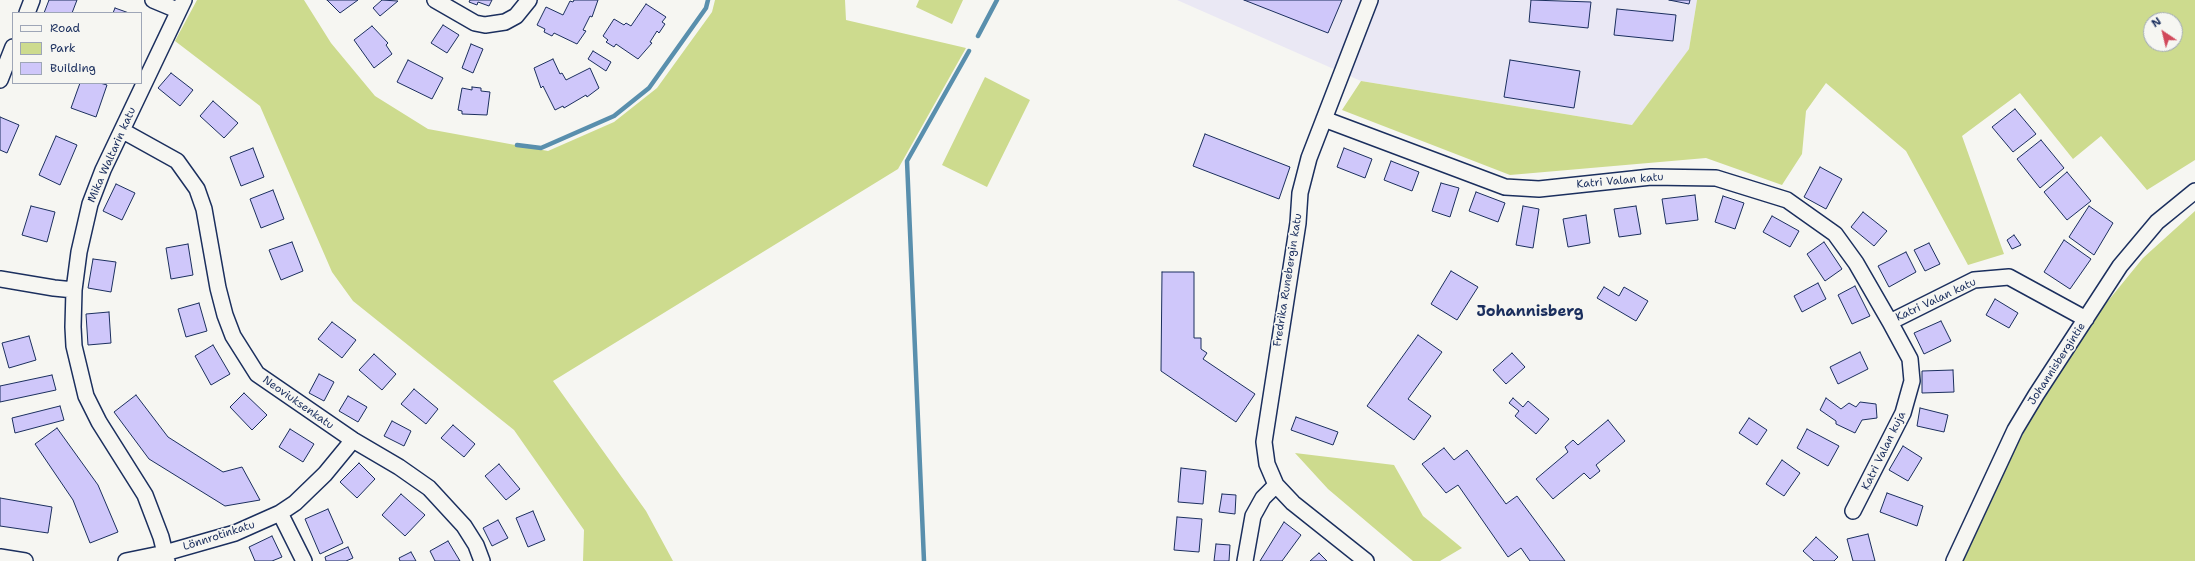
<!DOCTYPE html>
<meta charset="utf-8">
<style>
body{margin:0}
#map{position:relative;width:2195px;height:561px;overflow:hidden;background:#f6f6f2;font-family:"Shantell Sans",sans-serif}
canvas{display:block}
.legend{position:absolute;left:12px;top:12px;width:130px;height:72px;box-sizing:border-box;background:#f6f6f2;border:1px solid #9ea6b7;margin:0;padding:5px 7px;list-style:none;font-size:12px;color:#1b2f5e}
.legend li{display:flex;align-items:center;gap:8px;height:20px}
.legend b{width:20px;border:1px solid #9ea6b7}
.north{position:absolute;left:2143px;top:12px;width:40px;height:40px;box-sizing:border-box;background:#f6f6f2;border:1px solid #9ea6b7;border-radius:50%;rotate:325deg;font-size:11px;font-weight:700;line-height:16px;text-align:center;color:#1b2f5e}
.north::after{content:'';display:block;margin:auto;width:14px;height:18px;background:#d1495b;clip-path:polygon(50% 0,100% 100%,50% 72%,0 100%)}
</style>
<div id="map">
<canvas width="2195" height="561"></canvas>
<ul class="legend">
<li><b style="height:5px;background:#f6f6f2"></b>Road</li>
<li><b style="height:11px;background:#cddb8e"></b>Park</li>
<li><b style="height:11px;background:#cfc7fa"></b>Building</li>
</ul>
<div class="north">N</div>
</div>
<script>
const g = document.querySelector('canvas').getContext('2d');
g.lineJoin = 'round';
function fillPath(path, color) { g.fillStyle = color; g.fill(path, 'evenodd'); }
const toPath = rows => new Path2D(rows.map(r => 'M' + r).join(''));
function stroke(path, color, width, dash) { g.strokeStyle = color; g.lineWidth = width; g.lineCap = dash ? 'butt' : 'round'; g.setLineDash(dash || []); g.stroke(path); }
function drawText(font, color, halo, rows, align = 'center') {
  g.font = font + ' "Shantell Sans",sans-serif'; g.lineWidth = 3.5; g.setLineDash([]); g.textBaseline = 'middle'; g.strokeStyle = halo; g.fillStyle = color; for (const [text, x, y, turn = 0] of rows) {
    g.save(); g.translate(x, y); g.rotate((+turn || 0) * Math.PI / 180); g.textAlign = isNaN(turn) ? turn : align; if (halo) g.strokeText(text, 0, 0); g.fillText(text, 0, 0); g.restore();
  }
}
const built = toPath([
 [1177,0,1697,0,1689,49,1632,125,1361,81]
]);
const green = toPath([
 [197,0,304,0,331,43,375,96,428,129,548,151,614,122,657,88,712,12,715,0,845,0,846,20,966,48,898,169,553,381,646,511,673,561,583,561,584,530,514,430,353,301,332,272,260,106,175,41],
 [919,0,963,0,952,24,916,7],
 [1697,0,2195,0,2195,160,2147,190,2101,136,2073,159,2020,93,1962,136,2004,254,1968,265,1906,151,1826,83,1806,111,1802,154,1782,185,1706,158,1510,175,1342,110,1361,81,1632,125,1689,49],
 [2151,20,2175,20,2175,44,2151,44],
 [985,77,1030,100,987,187,942,165],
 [2195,211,2195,561,1961,561,2005,467,2043,397,2099,312,2143,258],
 [1295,453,1394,465,1423,516,1462,548,1440,561,1413,561,1328,489]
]);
const stream = toPath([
 [978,36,997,0],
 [517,145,541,148,614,116,649,88,706,8,708,0],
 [924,561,907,161,969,51]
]);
const building = toPath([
 [49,0,77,0,72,13,44,13,49,0],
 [327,0,358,0,340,13,327,0],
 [382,0,398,1,380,16,373,8,382,0],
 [470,0,492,0,489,6,478,2,477,5,469,2,470,0],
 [574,0,598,0,592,17,590,16,583,30,586,31,577,44,554,33,552,36,544,32,545,29,537,25,546,7,563,15,570,1,573,2,574,0],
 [1244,0,1342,0,1328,33,1244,0],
 [1531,0,1591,2,1588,28,1529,22,1531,0],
 [1669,0,1690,0,1689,4,1669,0],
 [646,4,666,17,662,22,665,24,659,33,657,31,650,42,652,43,638,59,616,44,614,47,606,42,608,40,603,36,614,19,624,25,626,23,631,26,646,4],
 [115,8,129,13,113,13,115,8],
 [1617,9,1676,15,1673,41,1614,35,1617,9],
 [443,25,459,35,447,53,431,43,443,25],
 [372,26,388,43,386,45,392,54,374,68,354,40,372,26],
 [471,44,483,49,473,73,462,68,471,44],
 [593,51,611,62,606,71,588,59,593,51],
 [553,59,560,74,562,73,566,80,590,68,599,88,587,97,586,95,564,108,563,106,555,110,543,86,541,88,534,68,553,59],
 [408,60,443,78,432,99,397,82,408,60],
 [1510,60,1580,71,1574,108,1504,97,1510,60],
 [171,73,193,90,180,106,158,88,171,73],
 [80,83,100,83,107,85,96,117,71,108,80,83],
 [472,87,481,88,481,91,490,92,487,115,462,114,462,111,458,110,462,88,472,90,472,87],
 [213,101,238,123,224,138,200,116,213,101],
 [2015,109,2036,134,2013,152,1992,127,2015,109],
 [0,117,19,125,7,153,0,150,0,117],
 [1205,134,1290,167,1279,199,1193,166,1205,134],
 [56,136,77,145,60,185,39,175,56,136],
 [2041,140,2064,168,2040,188,2017,159,2041,140],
 [253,148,264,177,241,186,230,157,253,148],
 [1344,148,1372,159,1365,178,1337,167,1344,148],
 [1391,161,1419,172,1412,191,1384,180,1391,161],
 [1820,167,1842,179,1826,209,1804,197,1820,167],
 [2067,172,2091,201,2067,220,2044,192,2067,172],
 [1441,183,1459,188,1450,217,1432,211,1441,183],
 [116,184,135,193,122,220,103,211,116,184],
 [273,190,284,219,261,228,250,199,273,190],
 [1476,192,1505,203,1498,222,1469,211,1476,192],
 [1695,195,1698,220,1666,224,1662,199,1695,195],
 [1723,196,1744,203,1735,229,1715,222,1723,196],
 [31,206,55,212,47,242,22,235,31,206],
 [1523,206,1539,209,1533,248,1516,245,1523,206],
 [1636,206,1641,234,1619,237,1614,209,1636,206],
 [2089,206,2113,223,2094,255,2069,237,2089,206],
 [1863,212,1887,231,1874,246,1851,227,1863,212],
 [1586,215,1590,243,1568,247,1563,219,1586,215],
 [1772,216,1799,231,1790,247,1763,232,1772,216],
 [2014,235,2021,245,2012,249,2007,240,2014,235],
 [2064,240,2091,259,2070,289,2044,272,2064,240],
 [292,242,303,271,281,280,269,250,292,242],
 [1824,242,1842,269,1825,281,1807,254,1824,242],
 [1929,243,1940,264,1925,271,1914,250,1929,243],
 [188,244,193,275,171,279,166,248,188,244],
 [1906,252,1916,272,1889,287,1878,266,1906,252],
 [93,259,116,262,111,292,88,288,93,259],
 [1451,271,1478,287,1457,320,1431,304,1451,271],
 [1162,272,1194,272,1194,338,1201,338,1201,349,1207,353,1203,359,1255,394,1236,422,1161,371,1162,272],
 [1818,283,1826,299,1802,312,1794,296,1818,283],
 [1855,286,1870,316,1852,324,1838,295,1855,286],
 [1604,287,1619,296,1624,287,1648,301,1636,321,1597,298,1604,287],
 [1995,299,2018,313,2009,328,1986,315,1995,299],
 [199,303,207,331,186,337,178,309,199,303],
 [109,312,111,343,88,345,86,314,109,312],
 [1941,321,1951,341,1924,354,1914,333,1941,321],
 [332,322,356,340,342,358,318,339,332,322],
 [1418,335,1442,352,1408,399,1431,416,1414,440,1367,406,1418,335],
 [29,336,36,360,9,368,2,343,29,336],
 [213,345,230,374,211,385,195,356,213,345],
 [1860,352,1868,369,1838,384,1830,367,1860,352],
 [1512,353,1525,367,1506,384,1493,370,1512,353],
 [374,354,396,374,382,390,359,370,374,354],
 [1953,370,1954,392,1922,393,1922,371,1953,370],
 [319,374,334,382,324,401,309,393,319,374],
 [52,375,56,390,0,402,0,386,52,375],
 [414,389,438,409,426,424,401,404,414,389],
 [244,393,267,415,252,430,230,407,244,393],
 [136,395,168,437,223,472,242,467,260,500,225,506,149,459,114,412,136,395],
 [348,396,367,407,358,422,339,411,348,396],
 [1513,398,1523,407,1528,401,1549,419,1536,434,1515,416,1519,411,1509,403,1513,398],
 [1826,398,1841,409,1849,403,1856,407,1860,402,1876,404,1877,418,1862,420,1855,433,1836,424,1836,421,1820,410,1826,398],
 [60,406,64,420,15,433,12,418,60,406],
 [1920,408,1948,415,1944,432,1917,426,1920,408],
 [1296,417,1338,432,1333,445,1291,430,1296,417],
 [1749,418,1767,430,1757,445,1739,433,1749,418],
 [1608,420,1625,441,1596,465,1600,471,1590,479,1584,473,1553,499,1536,479,1568,452,1565,447,1573,440,1578,445,1608,420],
 [392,421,411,431,404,446,384,436,392,421],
 [453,425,475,444,464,457,441,438,453,425],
 [57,428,98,485,118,532,90,543,73,500,35,444,57,428],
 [290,429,314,444,303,462,279,447,290,429],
 [1807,429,1839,446,1828,466,1797,448,1807,429],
 [1903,446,1922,458,1908,481,1889,470,1903,446],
 [1444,448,1454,460,1467,450,1506,504,1517,496,1565,561,1530,561,1521,548,1508,557,1458,485,1446,493,1422,464,1444,448],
 [1782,460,1800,473,1784,496,1766,484,1782,460],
 [359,463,375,479,357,498,340,482,359,463],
 [499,464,520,489,506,500,485,476,499,464],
 [1181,468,1206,471,1203,504,1178,502,1181,468],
 [1887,493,1923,506,1917,526,1880,512,1887,493],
 [401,494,425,515,405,536,382,515,401,494],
 [1222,494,1236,495,1235,514,1219,512,1222,494],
 [0,498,52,507,48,533,0,526,0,498],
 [328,509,343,543,320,554,305,519,328,509],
 [533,511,545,540,528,547,516,518,533,511],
 [1177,517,1202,519,1199,552,1174,550,1177,517],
 [498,520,508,538,492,546,483,528,498,520],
 [1284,522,1301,535,1282,561,1260,561,1284,522],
 [1868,534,1875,561,1853,561,1847,539,1868,534],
 [272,536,282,557,272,561,255,561,249,547,272,536],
 [1816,537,1838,557,1834,561,1814,561,1803,551,1816,537],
 [448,541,460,561,435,561,430,551,448,541],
 [1216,544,1230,545,1229,561,1214,561,1216,544],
 [348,547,353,558,346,561,326,561,325,557,348,547],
 [411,552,416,561,400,561,399,558,411,552],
 [1319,553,1327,561,1310,561,1319,553]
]);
const street = toPath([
 [153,0,177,10],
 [435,0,475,23,485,25,505,22,516,16,529,0],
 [27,13,32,0],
 [0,80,13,47],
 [1324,119,1505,187,1539,189,1651,177,1716,178,1787,200,1835,234,1856,263,1890,322,1974,280,2009,277,2086,319],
 [123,131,177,161,197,189,204,209,218,288,225,315,233,336,257,374,353,440,399,467,429,488,464,526,476,545,482,561],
 [0,279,54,288,74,290],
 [1853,511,1903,413,1912,381,1910,359,1890,322],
 [280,513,304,561],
 [0,557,25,561],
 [126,561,165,553,235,533,280,513,295,503,325,474,353,440],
 [167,561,161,537,145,495,99,422,86,396,74,346,73,327,74,290,79,252,90,204,103,170,184,0],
 [1245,561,1253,516,1263,498,1276,485],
 [1366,561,1293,503,1276,485,1267,464,1264,442,1298,223,1300,193,1309,158,1370,0],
 [1954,561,2015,430,2036,395,2120,266,2157,222,2195,191]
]);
const streetNames = [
 ["Mika Waltarin katu",112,155,-66],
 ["Katri Valan katu",1620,181,-5],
 ["Fredrika Runebergin katu",1288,280,-81],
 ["Katri Valan katu",1936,300,-25],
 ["Johannisbergintie",2057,364,-57],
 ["Neoviuksenkatu",298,403,35],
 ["Katri Valan kuja",1884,451,-64],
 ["Lönnrotinkatu",219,536,-18]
];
const districtNames = [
 ["Johannisberg",1530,312]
];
fillPath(built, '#eae8f4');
fillPath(green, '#cddb8e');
stroke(stream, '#598fad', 4.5);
fillPath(building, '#cfc7fa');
stroke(building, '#1b2f5e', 1);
stroke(street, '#1b2f5e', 18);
stroke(street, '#f6f6f2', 15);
drawText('11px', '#1b2f5e', '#f6f6f2', streetNames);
drawText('bold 15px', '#1b2f5e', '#f6f6f2', districtNames);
</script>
